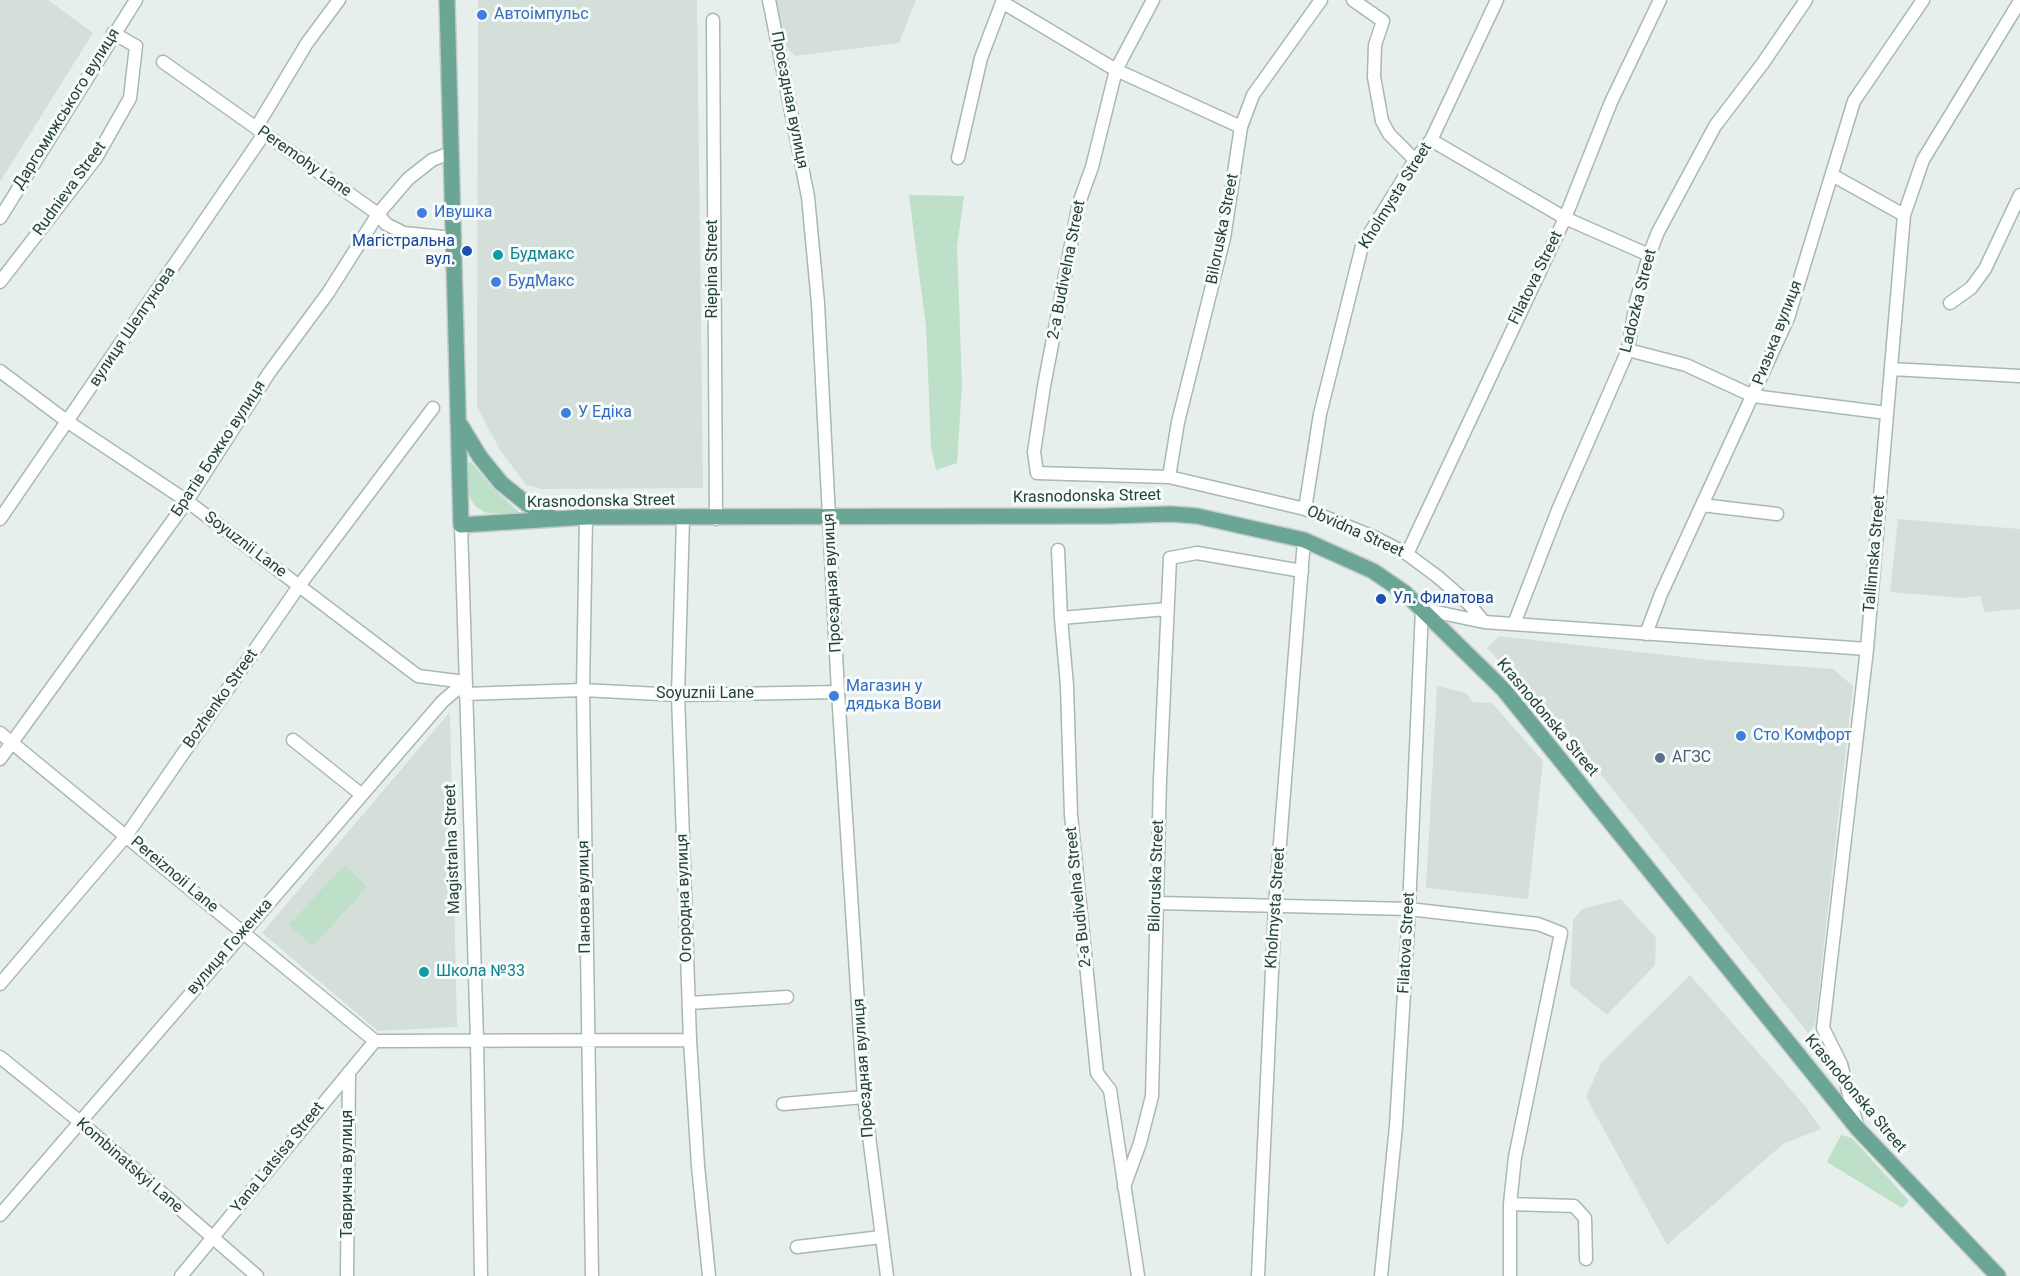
<!DOCTYPE html>
<meta charset="utf-8">
<style>
body{margin:0}
canvas{display:block;background:#e6efeb}
</style>
<canvas width="2020" height="1276"></canvas>
<script>
const g = document.querySelector('canvas').getContext('2d');
g.lineJoin = 'round';
function fillPath(path, color) { g.fillStyle = color; g.fill(path, 'evenodd'); }
const toPath = rows => new Path2D(rows.map(r => 'M' + r).join(''));
function stroke(path, color, width, dash) { g.strokeStyle = color; g.lineWidth = width; g.lineCap = dash ? 'butt' : 'round'; g.setLineDash(dash || []); g.stroke(path); }
function drawText(font, color, halo, rows, align = 'center') {
  g.font = font + ' Roboto,sans-serif'; g.lineWidth = 6; g.setLineDash([]); g.textBaseline = 'middle'; g.strokeStyle = halo; g.fillStyle = color; for (const [text, x, y, turn = 0] of rows) {
    g.save(); g.translate(x, y); g.rotate((+turn || 0) * Math.PI / 180); g.textAlign = isNaN(turn) ? turn : align; if (halo) g.strokeText(text, 0, 0); g.fillText(text, 0, 0); g.restore();
  }
}
const built = toPath([
 [0,0,48,0,93,33,0,182],
 [478,0,697,0,703,488,542,489,526,485,500,450,477,407],
 [776,0,916,0,899,43,795,56,787,48],
 [1898,519,2020,529,2020,609,1984,612,1981,596,1962,598,1890,592],
 [1499,636,1709,660,1833,669,1853,686,1815,1025,1808,1033,1574,741,1487,648],
 [1437,686,1466,693,1473,702,1492,703,1543,761,1528,899,1426,888],
 [450,712,457,1027,378,1031,262,933],
 [1621,899,1656,938,1655,965,1607,1015,1570,985,1573,920,1582,909],
 [1690,975,1806,1107,1821,1129,1783,1144,1667,1245,1586,1097,1601,1063]
]);
const green = toPath([
 [909,195,964,196,957,246,962,385,957,463,936,470,931,447,926,327],
 [471,462,493,488,521,514,486,513,475,506,468,494,467,468,468,463],
 [344,865,367,887,313,946,289,925],
 [1841,1135,1852,1138,1909,1201,1902,1208,1827,1162]
]);
const minor = toPath([
 [769,0,808,197,818,303,838,692,864,1097,887,1276],
 [1153,0,1116,70,1092,167,1079,203,1044,386,1034,452,1037,473,1169,477,1305,509,1374,537,1407,554,1438,577,1470,605,1484,622,1867,649],
 [1353,0,1383,21,1375,45,1374,77,1382,121,1389,134,1415,160],
 [1002,2,1116,70,1241,127],
 [713,20,716,519],
 [163,62,378,214,386,224,404,233,452,238],
 [256,128,307,43,339,0],
 [1431,140,1565,218,1649,255],
 [958,158,981,58,1003,0],
 [1832,175,1904,215],
 [0,218,136,0],
 [0,282,96,158,130,98,136,46,113,33],
 [1950,303,1971,288,1985,269,2020,195],
 [1628,350,1686,365,1753,396,1887,413],
 [1891,369,2020,376],
 [0,371,68,422,187,501,418,676,465,682],
 [1169,477,1178,422,1224,238,1241,127,1253,95,1321,0],
 [1702,505,1777,514],
 [1305,509,1320,414,1362,246,1415,160,1431,140,1497,0],
 [586,517,583,690,592,1276],
 [683,518,678,695,690,1040,698,1166,709,1276],
 [0,519,264,134],
 [461,525,477,1040,481,1276],
 [1058,550,1061,618],
 [1407,554,1565,218,1611,102,1660,0],
 [1514,624,1558,510,1628,350,1636,302,1649,255,1658,232,1715,126,1763,63,1806,0],
 [1646,634,1661,594,1788,318,1854,101,1923,0],
 [465,694,583,690,678,695,838,692],
 [0,733,375,1041],
 [293,740,362,795],
 [0,759,187,501,269,373,328,293,378,214,408,179,432,160,450,153],
 [1158,903,1409,909,1538,924,1561,933,1515,1157,1510,1204,1510,1276],
 [0,984,126,836,299,586,433,408],
 [689,1003,787,997],
 [375,1041,690,1040],
 [0,1057,79,1121,257,1276],
 [783,1104,864,1097],
 [1857,1125,1841,1064,1823,1028,1867,649,1904,215,1923,160,2020,1],
 [1124,1187,1140,1143,1152,1096,1160,779,1170,558,1197,553,1302,571],
 [1510,1204,1574,1206,1585,1218,1586,1259],
 [0,1215,442,702,465,682],
 [797,1247,881,1237],
 [181,1276,375,1041],
 [347,1276,349,1072],
 [1138,1276,1110,1090,1097,1073,1071,815,1067,686,1061,618,1167,609],
 [1258,1276,1275,906,1304,540],
 [1381,1276,1396,1126,1409,909,1422,609,1484,622]
]);
const major = toPath([
 [447,0,461,525,586,517,1107,516,1171,514,1197,516,1304,540,1373,571,1405,593,1504,690,1858,1129,1998,1276],
 [458,421,480,457,501,483,527,504,555,519]
]);
const markers = [
 [482,15,6,"#3f7fe0"],
 [422,213,6,"#3f7fe0"],
 [467,251,6,"#1a4fb4"],
 [498,255,6,"#0f9aa8"],
 [496,282,6,"#3f7fe0"],
 [566,413,6,"#3f7fe0"],
 [1381,599,6,"#1a4fb4"],
 [834,696,6,"#3f7fe0"],
 [1741,736,6,"#3f7fe0"],
 [1660,758,6,"#5c6f8a"],
 [424,972,6,"#0f9aa8"]
];
const shopNames = [
 ["Автоімпульс",494,15],
 ["Ивушка",434,213],
 ["БудМакс",508,282],
 ["У Едіка",578,413],
 ["Магазин у",846,687],
 ["дядька Вови",846,705],
 ["Сто Комфорт",1753,736]
];
const streetNames = [
 ["Проєздная вулиця",789,100,79],
 ["Даргомижського вулиця",67,109,-58],
 ["Peremohy Lane",304,162,35],
 ["Rudnieva Street",70,189,-54],
 ["Kholmysta Street",1396,196,-58],
 ["Biloruska Street",1223,229,-79],
 ["Riepina Street",713,269,-90],
 ["2-a Budivelna Street",1067,270,-79],
 ["Filatova Street",1536,278,-64],
 ["Ladozka Street",1639,301,-76],
 ["вулиця Шелгунова",133,327,-56],
 ["Ризька вулиця",1778,333,-69],
 ["Братів Божко вулиця",219,449,-57],
 ["Krasnodonska Street",1087,497,-1],
 ["Krasnodonska Street",601,502,-1],
 ["Obvidna Street",1355,532,24],
 ["Soyuznii Lane",245,545,37],
 ["Tallinnska Street",1875,554,-85],
 ["Проєздная вулиця",833,583,-93],
 ["Soyuznii Lane",705,694],
 ["Bozhenko Street",221,699,-55],
 ["Krasnodonska Street",1547,718,50],
 ["Magistralna Street",453,849,-92],
 ["Pereiznoii Lane",174,875,40],
 ["Biloruska Street",1157,876,-88],
 ["Панова вулиця",585,897,-91],
 ["2-a Budivelna Street",1079,897,-96],
 ["Огородна вулиця",685,898,-92],
 ["Kholmysta Street",1276,908,-86],
 ["Filatova Street",1407,943,-87],
 ["вулиця Гоженка",230,947,-49],
 ["Проєздная вулиця",864,1068,-94],
 ["Krasnodonska Street",1855,1094,50],
 ["Yana Latsisa Street",278,1158,-51],
 ["Kombinatskyi Lane",129,1166,41],
 ["Таврична вулиця",348,1174,-90]
];
const transitNames = [
 ["Магістральна",455,242],
 ["вул.",455,260],
 ["Ул. Филатова",1393,599,"left"]
];
const cultureNames = [
 ["Будмакс",510,255],
 ["Школа №33",436,972]
];
const serviceNames = [
 ["АГЗС",1672,758]
];
fillPath(built, '#d4dfda');
fillPath(green, '#bfe0c8');
stroke(minor, '#a8b8b2', 15);
stroke(major, '#c2cac8', 18);
stroke(minor, '#fff', 12);
stroke(major, '#6aa596', 15);
for (const [x, y, r, color] of markers) { const dot = new Path2D(); dot.arc(x, y, r, 0, 2 * Math.PI); g.fillStyle = color; g.fill(dot); stroke(dot, '#f7fbf9', 2); }
drawText('16px', '#366cbe', '#f7fbf9', shopNames, 'left');
drawText('16px', '#24423a', '#f7fbf9', streetNames);
drawText('16px', '#164399', '#f7fbf9', transitNames, 'right');
drawText('16px', '#0d838f', '#f7fbf9', cultureNames, 'left');
drawText('16px', '#4e5e75', '#f7fbf9', serviceNames, 'left');
</script>
